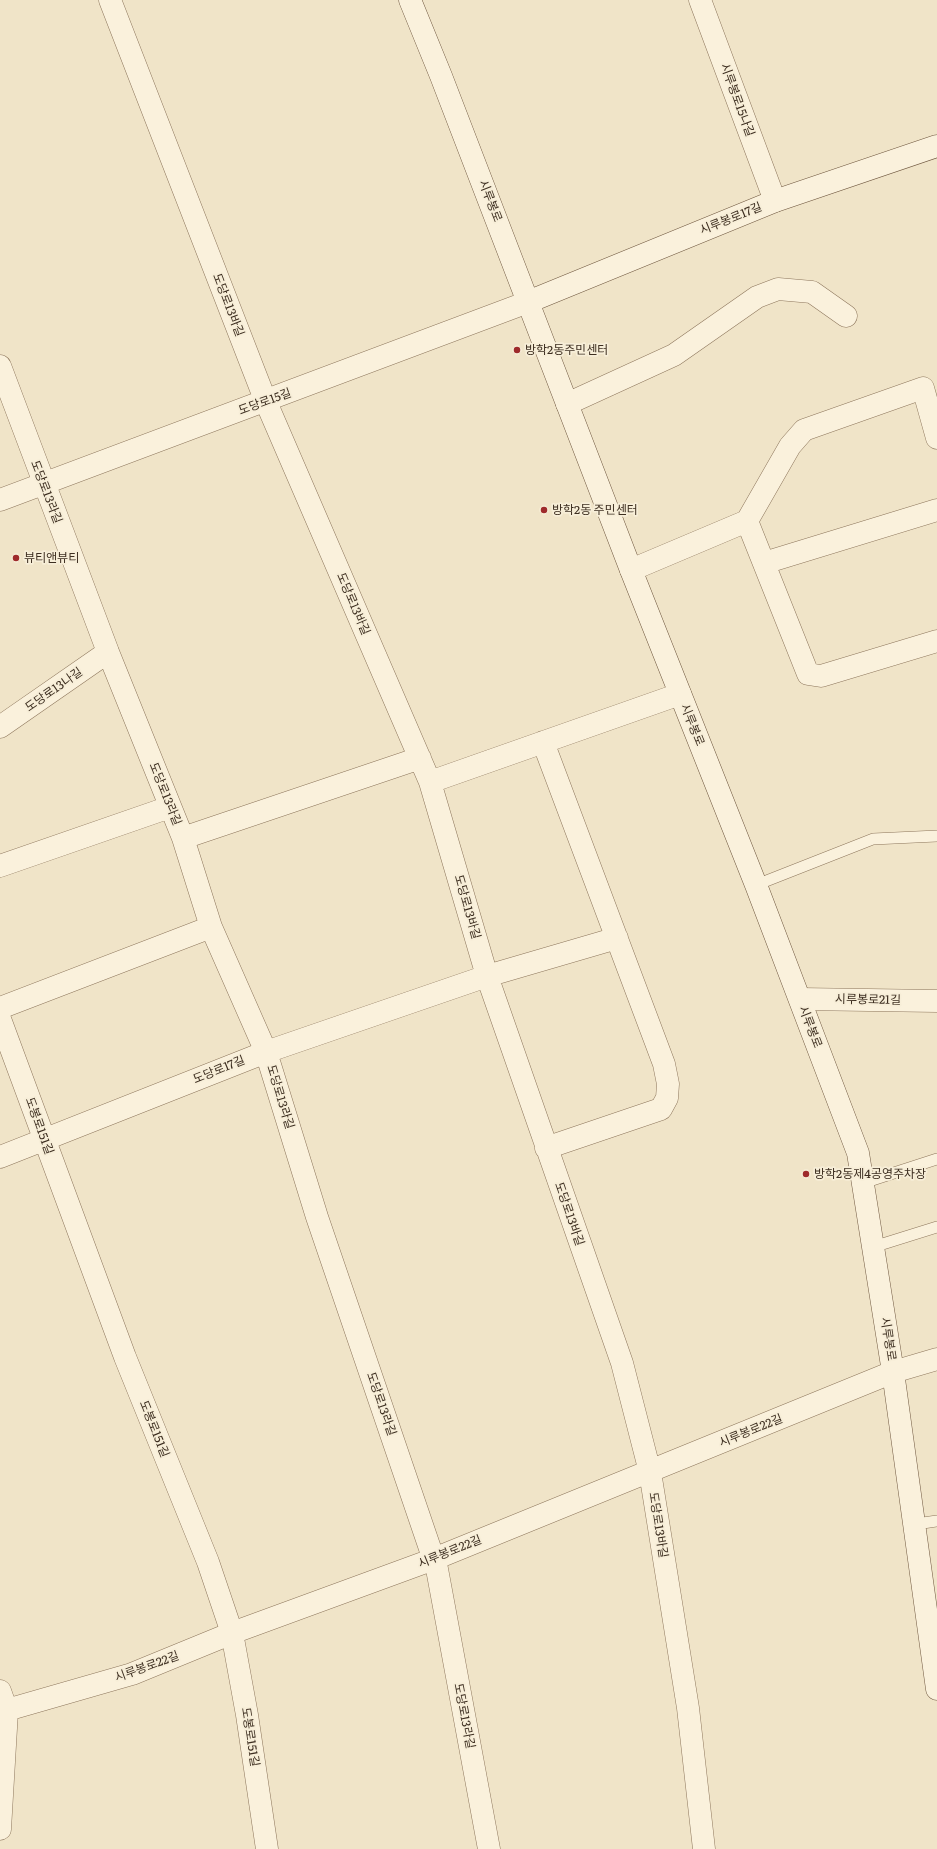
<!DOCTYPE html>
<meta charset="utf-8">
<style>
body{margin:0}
canvas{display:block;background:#f0e4c8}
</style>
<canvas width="937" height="1849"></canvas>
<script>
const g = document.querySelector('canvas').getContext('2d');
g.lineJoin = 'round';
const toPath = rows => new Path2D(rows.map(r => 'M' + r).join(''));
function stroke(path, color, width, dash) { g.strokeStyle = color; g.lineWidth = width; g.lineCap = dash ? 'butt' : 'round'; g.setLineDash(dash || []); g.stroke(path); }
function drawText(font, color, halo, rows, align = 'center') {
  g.font = font + ' Literata,"Noto Sans KR",serif'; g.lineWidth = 3.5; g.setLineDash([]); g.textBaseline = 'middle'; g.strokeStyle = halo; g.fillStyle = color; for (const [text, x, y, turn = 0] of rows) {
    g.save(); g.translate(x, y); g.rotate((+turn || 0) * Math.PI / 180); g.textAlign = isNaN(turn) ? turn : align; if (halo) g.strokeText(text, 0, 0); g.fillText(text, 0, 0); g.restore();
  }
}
const lane = toPath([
 [756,885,873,839,937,836],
 [863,1183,937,1159],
 [873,1247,937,1227],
 [916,1524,937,1521]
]);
const street = toPath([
 [110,0,266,402,430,782,487,976,622,1363,650,1472,688,1708,704,1849],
 [700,0,775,201],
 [0,366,108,652,183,838,211,927,266,1052,317,1217,437,1569,489,1849],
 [567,404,674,355,757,297,778,289,812,292,846,316],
 [0,500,528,302],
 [747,521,808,674,821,676,937,641],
 [764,563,937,510],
 [631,570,747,521,790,446,804,430,923,388,937,438],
 [0,727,108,652],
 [543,742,664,1064,668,1084,667,1098,661,1109,546,1148],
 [430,782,680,694],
 [183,838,420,758],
 [0,866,170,807],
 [800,999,937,1001],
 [0,1008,211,927],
 [0,1019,125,1357,208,1562,232,1633,247,1715,267,1849],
 [0,1157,266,1052,487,976,617,938],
 [0,1691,7,1711,0,1829],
 [0,1712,132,1674,232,1633,434,1559,893,1372,937,1359]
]);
const secondary = toPath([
 [410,0,441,76,631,570,756,885,858,1153,893,1372,937,1689],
 [528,302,775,201,937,146]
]);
const markers = [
 [517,350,4,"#9e2a2b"],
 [544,510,4,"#9e2a2b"],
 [16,558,4,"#9e2a2b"],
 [806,1174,4,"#9e2a2b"]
];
const streetNames = [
 ["시루봉로15나길",737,100,70],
 ["시루봉로",490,201,69],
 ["시루봉로17길",731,219,-22],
 ["도당로13바길",228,305,69],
 ["도당로15길",265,402,-20],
 ["도당로13라길",46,492,69],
 ["도당로13바길",353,604,67],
 ["도당로13나길",54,690,-35],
 ["시루봉로",692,725,68],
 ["도당로13라길",165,794,68],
 ["도당로13바길",467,907,74],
 ["시루봉로21길",868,1000,1],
 ["시루봉로",810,1027,69],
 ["도당로17길",219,1070,-22],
 ["도당로13라길",280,1097,73],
 ["도봉로151길",39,1126,70],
 ["도당로13바길",569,1214,71],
 ["시루봉로",888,1339,81],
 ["도당로13라길",381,1404,71],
 ["도봉로151길",154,1429,68],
 ["시루봉로22길",751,1431,-22],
 ["도당로13바길",658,1525,81],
 ["시루봉로22길",450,1552,-22],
 ["시루봉로22길",147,1667,-20],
 ["도당로13라길",464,1716,79],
 ["도봉로151길",250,1737,81]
];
const poiNames = [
 ["방학2동주민센터",525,350],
 ["방학2동 주민센터",552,510],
 ["뷰티앤뷰티",24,558],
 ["방학2동제4공영주차장",814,1174]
];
stroke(lane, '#8d765c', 12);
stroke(street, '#8d765c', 23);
stroke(secondary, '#6f573f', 23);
stroke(lane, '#faf1dc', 11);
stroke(street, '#faf1dc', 22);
stroke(secondary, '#faf1dc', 22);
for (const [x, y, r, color] of markers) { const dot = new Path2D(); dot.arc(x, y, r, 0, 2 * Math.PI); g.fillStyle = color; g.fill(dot); stroke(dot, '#f7eed8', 1.5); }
drawText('12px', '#3d2e20', '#f7eed8', streetNames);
drawText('12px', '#3d2e20', '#f7eed8', poiNames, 'left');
</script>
